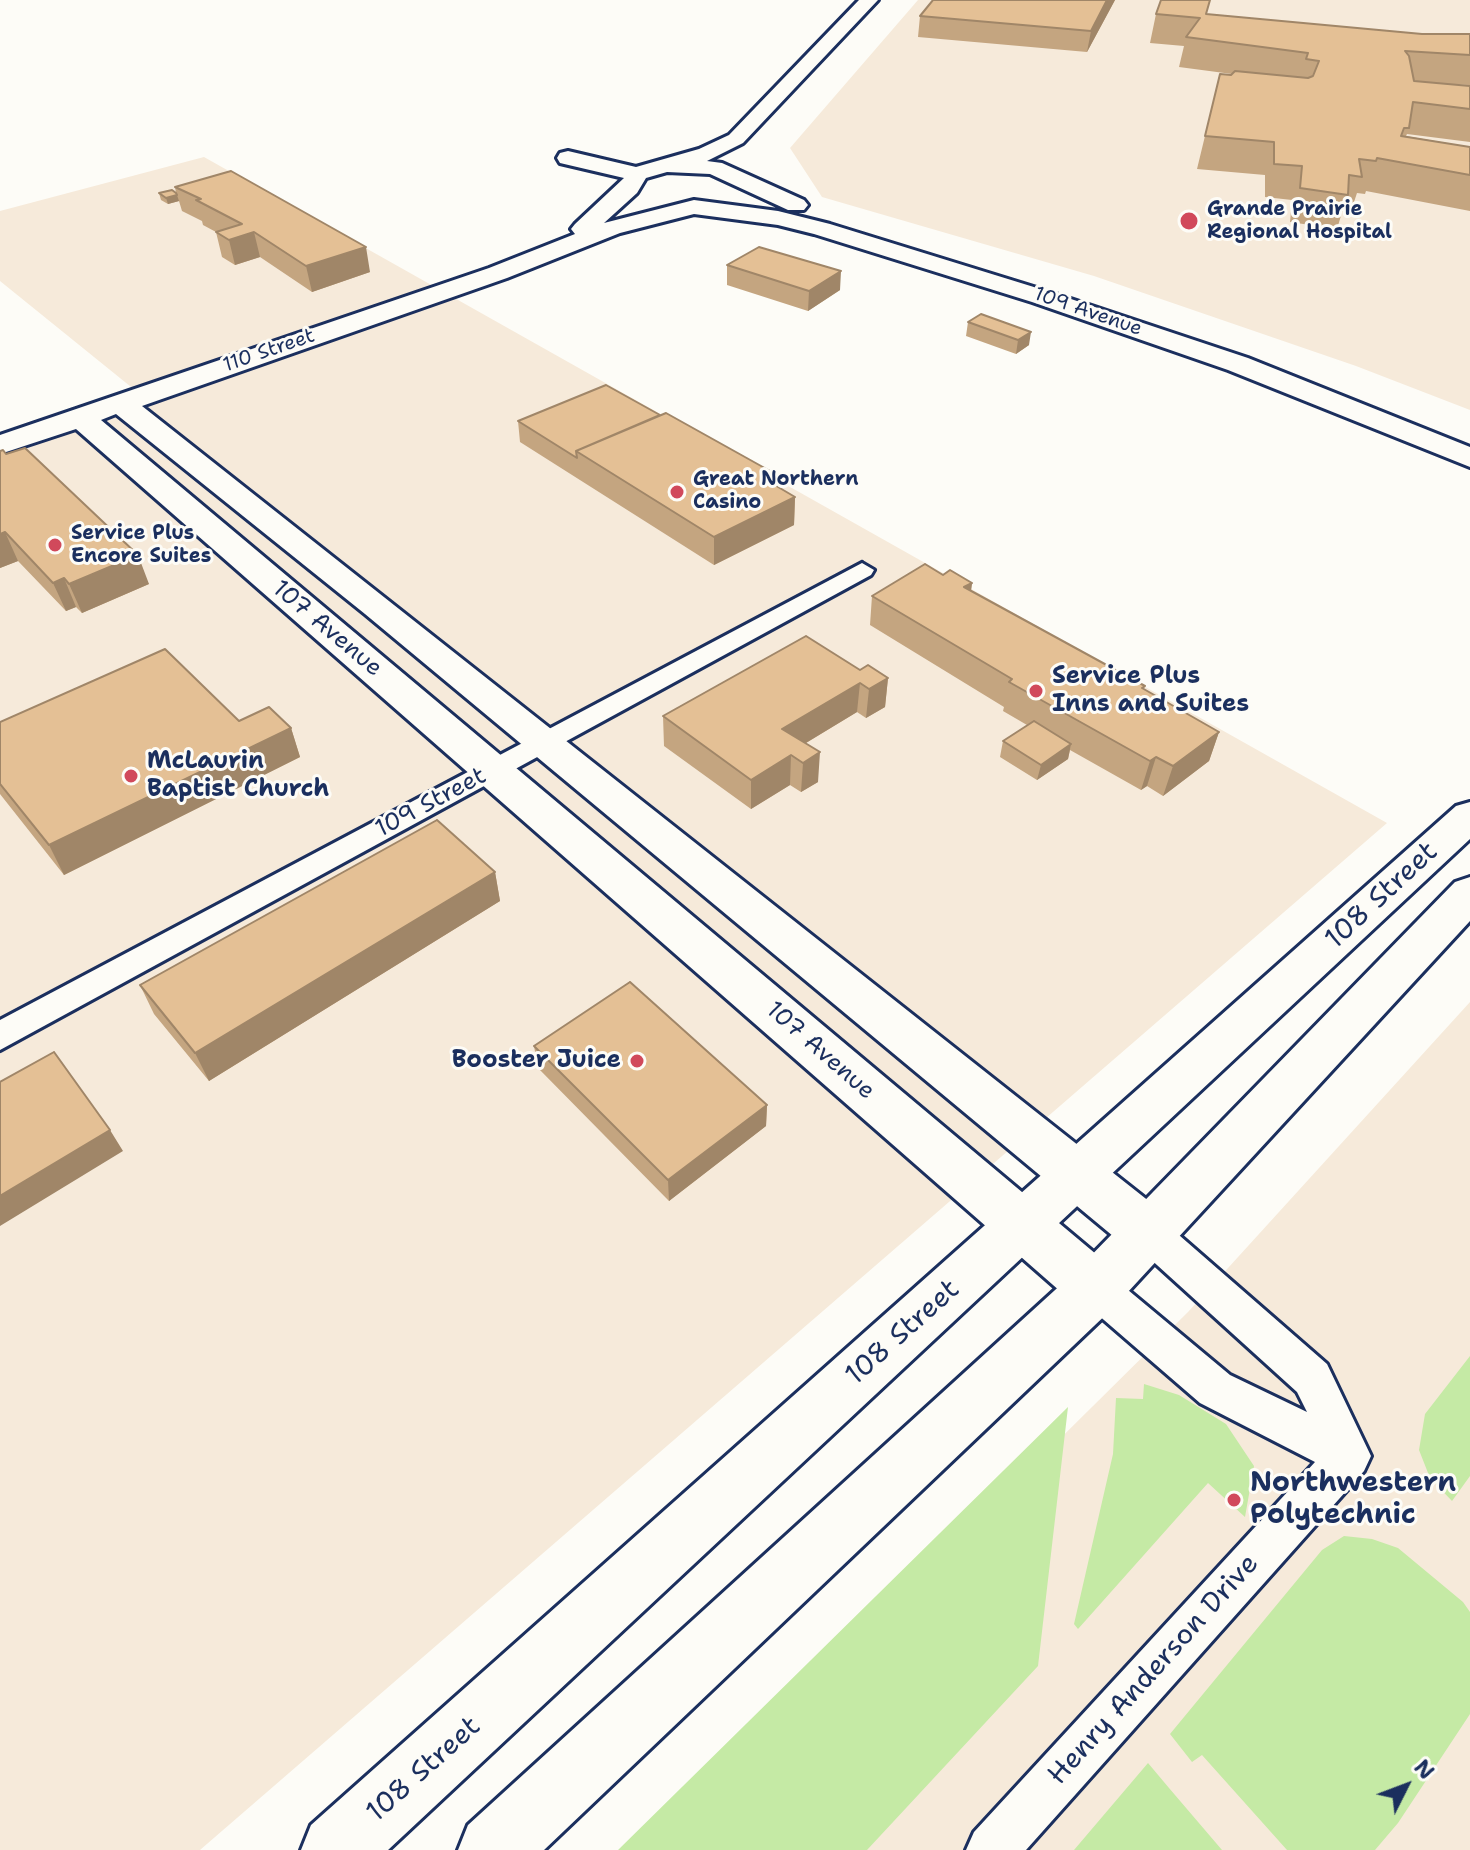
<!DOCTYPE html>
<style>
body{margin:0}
#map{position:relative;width:1470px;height:1850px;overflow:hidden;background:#fdfcf7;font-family:"Shantell Sans",sans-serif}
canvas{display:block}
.north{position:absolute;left:1366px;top:1746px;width:80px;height:80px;-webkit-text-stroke:6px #fdfcf7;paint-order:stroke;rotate:48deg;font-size:22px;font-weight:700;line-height:32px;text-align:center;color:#1b2f5e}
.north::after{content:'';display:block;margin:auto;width:28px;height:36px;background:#1b2f5e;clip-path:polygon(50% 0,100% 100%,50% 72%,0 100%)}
</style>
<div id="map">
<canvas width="1470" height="1850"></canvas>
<div class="north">N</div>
</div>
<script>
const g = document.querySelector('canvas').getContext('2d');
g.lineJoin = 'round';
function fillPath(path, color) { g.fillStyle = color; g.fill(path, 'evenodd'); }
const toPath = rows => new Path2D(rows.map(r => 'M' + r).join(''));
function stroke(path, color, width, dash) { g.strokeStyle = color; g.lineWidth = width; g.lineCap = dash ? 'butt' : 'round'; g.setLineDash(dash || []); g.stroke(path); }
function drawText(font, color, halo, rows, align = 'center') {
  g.font = font + ' "Shantell Sans",sans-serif'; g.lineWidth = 6; g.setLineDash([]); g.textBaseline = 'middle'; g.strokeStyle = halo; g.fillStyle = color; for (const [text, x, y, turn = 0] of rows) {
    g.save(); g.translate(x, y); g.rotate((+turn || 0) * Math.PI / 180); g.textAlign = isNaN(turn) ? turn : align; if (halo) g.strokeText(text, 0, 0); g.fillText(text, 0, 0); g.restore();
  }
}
const built = toPath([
 [918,0,1470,0,1470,410,1356,366,1094,276,822,197,790,148],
 [204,157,1387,823,200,1850,0,1850,0,445,141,395,0,281,0,211],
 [1470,1002,1470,1850,650,1850,808,1688,1188,1312]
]);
const green = toPath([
 [1470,1356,1470,1476,1452,1501,1430,1478,1419,1450,1425,1414],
 [1144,1384,1179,1395,1226,1424,1254,1466,1245,1517,1208,1483,1078,1629,1074,1624,1113,1454,1116,1398,1143,1399],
 [1068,1407,1038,1666,867,1850,618,1850],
 [1344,1536,1372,1539,1398,1548,1463,1602,1470,1612,1470,1714,1398,1823,1375,1850,1287,1850,1202,1755,1192,1762,1170,1734,1322,1550],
 [1148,1763,1169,1788,1222,1850,1074,1850]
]);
const street = toPath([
 [862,563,874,570,871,575,0,1050,0,1020,862,563],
 [1150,1217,1164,1222,1327,1364,1371,1456,1364,1471,1026,1850,966,1850,974,1832,1315,1462,1200,1403,1082,1301,1076,1288,1082,1275,1096,1270,1110,1275,1230,1375,1307,1412,1297,1392,1136,1246,1131,1234,1136,1222,1150,1217]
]);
const secondary = toPath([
 [859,0,878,0,743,143,707,161,722,163,804,200,808,205,804,210,788,210,710,174,667,172,646,178,637,193,604,223,694,200,778,211,830,224,1050,292,1248,358,1470,447,1470,467,1228,370,1032,302,814,234,778,225,694,214,620,233,507,278,142,406,1169,1217,1176,1234,1169,1251,1150,1258,1131,1251,365,614,116,414,101,420,1115,1270,1123,1288,1115,1306,1096,1313,1077,1306,76,429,0,454,0,435,489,268,575,234,571,229,575,224,624,178,560,163,557,158,560,153,568,151,636,167,699,149,729,135,859,0]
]);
const primary = toPath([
 [1470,802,1470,839,388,1850,301,1850,311,1825,1456,806,1470,802],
 [1470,877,1470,921,1115,1306,544,1850,458,1850,468,1825,1077,1270,1455,882,1470,877]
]);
const wall = toPath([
 [933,0,1115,0,1087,52,918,37,920,16],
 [1156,14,1207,14,1422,34,1470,34,1470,85,1441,84,1470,86,1470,142,1407,134,1406,136,1470,147,1470,211,1366,191,1365,194,1357,193,1351,211,1343,209,1337,229,1290,222,1292,200,1265,197,1265,175,1197,169,1220,74,1232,74,1179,67,1184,46,1150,43],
 [175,187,370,272,312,292,260,257,235,265,222,257,216,232,203,225,202,221,182,211,179,201,168,204,161,200,159,193,176,193],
 [727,265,840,290,808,311,727,285],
 [981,314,1029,345,1016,354,966,336,968,322],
 [518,421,795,497,794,525,714,565,520,442],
 [0,451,6,454,149,584,82,613,76,607,66,611,18,561,0,568],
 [943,575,972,583,971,591,1145,686,1144,689,1219,732,1209,761,1163,796,1147,786,1141,790,1070,750,1068,759,1037,780,1000,757,1003,741,1027,725,1003,711,1004,707,870,625,872,596],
 [860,670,888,678,885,707,866,718,857,712,806,743,818,782,801,792,790,785,751,809,664,746,663,716],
 [239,721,291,728,300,757,64,875,0,794,0,722],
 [495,872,500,901,209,1081,154,1014,140,985],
 [534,1046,767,1105,766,1126,669,1201,538,1068]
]);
const shadedWall = toPath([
 [1107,0,1115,0,1087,52,1091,31],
 [177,195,179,201,168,204,166,198],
 [254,232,260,257,235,265,229,240],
 [366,247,370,272,312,292,306,266],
 [841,271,840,290,808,311,809,291],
 [1031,332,1029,345,1016,354,1018,340],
 [779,476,778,504,768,481],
 [795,497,794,525,714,565,714,537],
 [5,532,18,561,0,568,0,534],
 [138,555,149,584,82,613,69,584],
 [64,578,76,607,66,611,53,583],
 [972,583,968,612,964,587],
 [888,678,885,707,866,718,869,689],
 [860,683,857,712,781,758,782,729],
 [291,728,300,757,64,875,49,845],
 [1219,732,1209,761,1163,796,1173,766],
 [1071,744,1068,759,1037,780,1041,765],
 [820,752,818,782,801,792,803,763],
 [791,755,790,785,751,809,751,780],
 [1156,757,1147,786,1141,790,1150,761],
 [495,872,500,901,209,1081,195,1053],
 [767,1105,766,1126,669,1201,668,1180],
 [110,1130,123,1151,0,1226,0,1196]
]);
const building = toPath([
 [933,0,1107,0,1091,31,920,16,933,0],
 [1161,0,1210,0,1206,14,1422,34,1470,34,1470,55,1405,51,1409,56,1414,81,1470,86,1470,109,1413,102,1409,128,1404,128,1401,136,1470,147,1470,175,1377,158,1376,161,1359,159,1362,177,1349,175,1348,195,1300,188,1302,166,1274,164,1274,142,1205,136,1220,74,1231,75,1235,71,1308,78,1313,76,1319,61,1306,59,1308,53,1186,37,1200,18,1156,14,1161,0],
 [231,171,366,247,306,266,254,232,229,240,216,232,242,224,196,200,201,199,175,187,231,171],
 [172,190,176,193,177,195,166,198,159,193,172,190],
 [759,247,841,271,809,291,727,265,759,247],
 [981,314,1031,332,1018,340,968,322,981,314],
 [606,385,660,415,576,451,577,458,518,421,606,385],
 [666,413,779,476,768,481,795,497,714,537,576,451,666,413],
 [25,448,138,555,69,584,64,578,53,583,5,532,0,534,0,451,3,450,6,454,25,448],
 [925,564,943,575,950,570,972,583,964,587,1145,686,1142,688,1219,732,1173,766,1156,757,1150,761,1009,682,1012,679,872,596,925,564],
 [806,636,860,670,868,665,888,678,869,689,860,683,782,729,820,752,803,763,791,755,751,780,663,716,806,636],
 [165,649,239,721,269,707,291,728,49,845,0,784,0,722,165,649],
 [1034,721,1071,744,1041,765,1003,741,1034,721],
 [437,820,495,872,195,1053,140,985,437,820],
 [630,982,767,1105,668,1180,534,1046,630,982],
 [54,1052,110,1130,0,1196,0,1082,54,1052]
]);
const markers = [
 [1189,221,10,"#d1495b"],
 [677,492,8,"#d1495b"],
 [55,545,8,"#d1495b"],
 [1036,691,8,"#d1495b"],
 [131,776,8,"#d1495b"],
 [637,1061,8,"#d1495b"],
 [1234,1500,8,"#d1495b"]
];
const farPoinames = [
 ["Grande Prairie",1207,210],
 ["Regional Hospital",1207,233],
 ["Great Northern",693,480],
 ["Casino",693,503],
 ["Service Plus",71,534],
 ["Encore Suites",71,557]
];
const farStreetnames = [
 ["109 Avenue",1088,312,19],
 ["110 Street",269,351,-19]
];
const streetNames = [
 ["107 Avenue",327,629,40],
 ["109 Street",431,803,-28],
 ["107 Avenue",820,1051,41]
];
const poiNames = [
 ["Service Plus",1052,677],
 ["Inns and Suites",1052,705],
 ["McLaurin",147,762],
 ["Baptist Church",147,790],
 ["Booster Juice",621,1061,"right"]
];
const nearStreetnames = [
 ["108 Street",1382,896,-43],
 ["108 Street",903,1333,-42],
 ["Henry Anderson Drive",1154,1670,-48],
 ["108 Street",424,1770,-42]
];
const nearPoinames = [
 ["Northwestern",1250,1484],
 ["Polytechnic",1250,1516]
];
fillPath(built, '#f6eada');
fillPath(green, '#c5eaa5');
stroke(street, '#1b2f5e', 6);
stroke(secondary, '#1b2f5e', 6);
stroke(primary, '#1b2f5e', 6);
fillPath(street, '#fdfcf7');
fillPath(secondary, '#fdfcf7');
fillPath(primary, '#fdfcf7');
fillPath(wall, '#c4a580');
fillPath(shadedWall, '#a08668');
fillPath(building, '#e4c095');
stroke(building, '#a08668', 2);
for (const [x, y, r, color] of markers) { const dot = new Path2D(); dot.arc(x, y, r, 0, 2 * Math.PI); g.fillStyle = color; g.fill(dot); stroke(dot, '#fdfcf7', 3); }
drawText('bold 20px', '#1b2f5e', '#fdfcf7', farPoinames, 'left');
drawText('20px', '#1b2f5e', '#fdfcf7', farStreetnames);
drawText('24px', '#1b2f5e', '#fdfcf7', streetNames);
drawText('bold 24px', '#1b2f5e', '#fdfcf7', poiNames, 'left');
drawText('28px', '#1b2f5e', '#fdfcf7', nearStreetnames);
drawText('bold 28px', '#1b2f5e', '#fdfcf7', nearPoinames, 'left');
</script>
